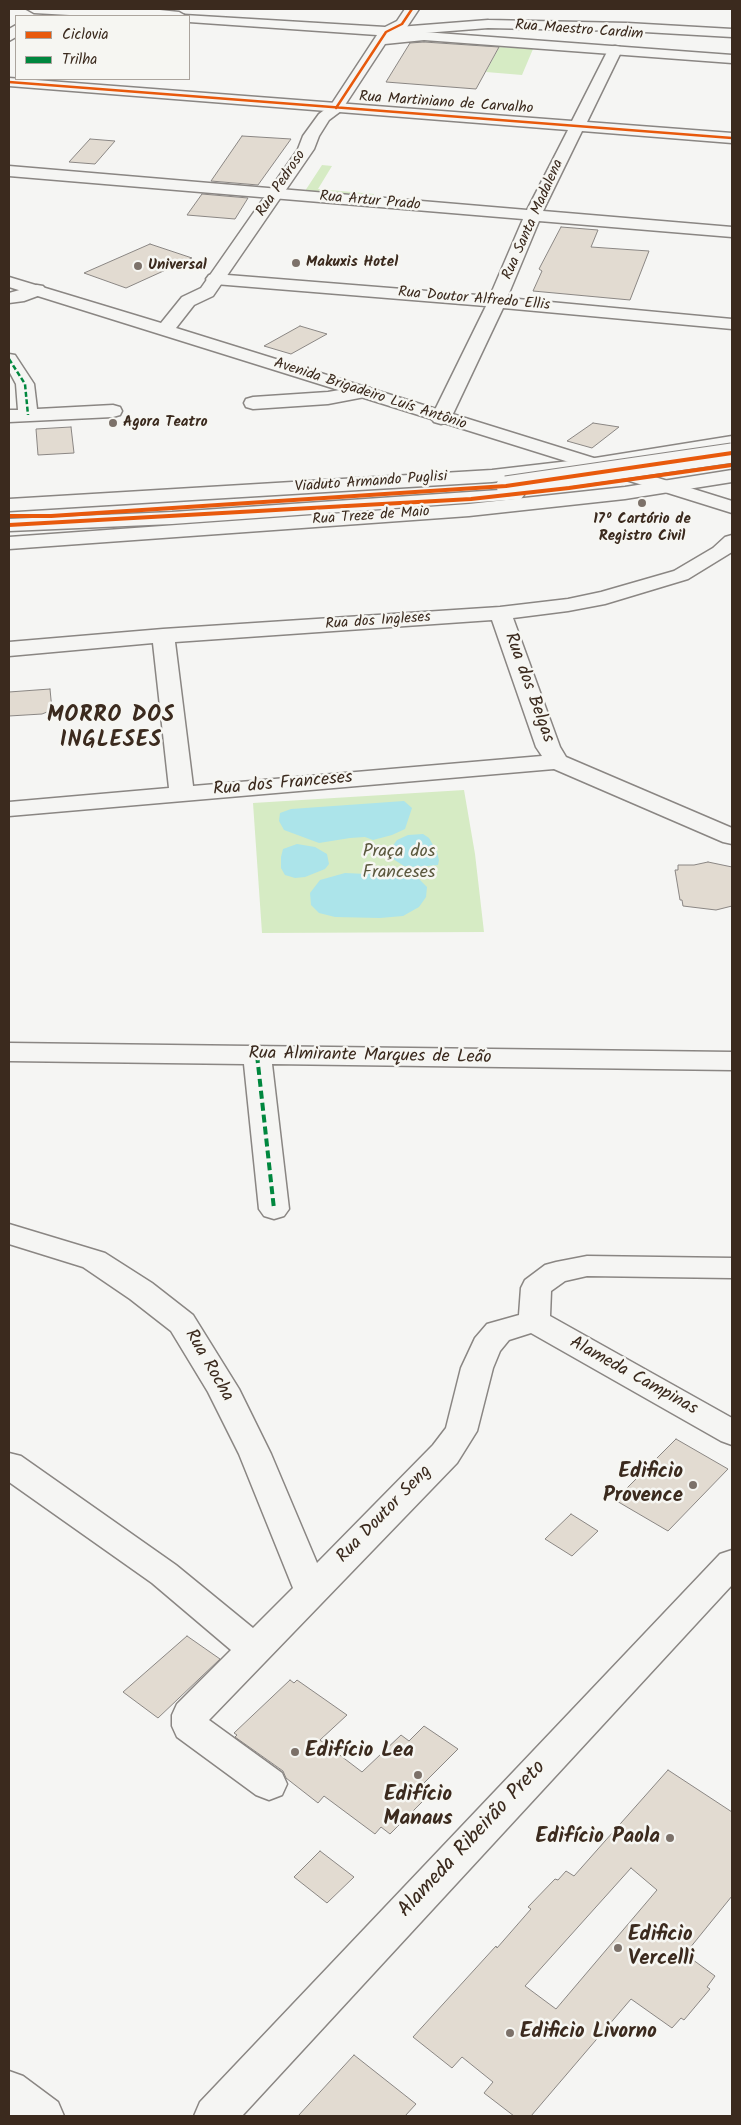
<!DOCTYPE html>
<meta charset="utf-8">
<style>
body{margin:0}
#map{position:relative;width:741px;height:2125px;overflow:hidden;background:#f5f5f3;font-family:Kalam,sans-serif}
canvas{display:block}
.frame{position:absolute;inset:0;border:10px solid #3b2a1e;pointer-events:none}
.legend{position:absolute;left:15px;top:15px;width:175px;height:65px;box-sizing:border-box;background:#f6f6f2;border:1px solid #aba49d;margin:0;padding:6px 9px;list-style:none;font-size:15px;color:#3b2a1e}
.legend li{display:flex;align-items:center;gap:10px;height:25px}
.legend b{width:25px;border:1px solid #aba49d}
</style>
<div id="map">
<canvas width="741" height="2125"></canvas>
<div class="frame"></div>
<ul class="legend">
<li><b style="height:6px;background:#e8590c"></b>Ciclovia</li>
<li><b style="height:6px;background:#00873e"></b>Trilha</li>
</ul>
</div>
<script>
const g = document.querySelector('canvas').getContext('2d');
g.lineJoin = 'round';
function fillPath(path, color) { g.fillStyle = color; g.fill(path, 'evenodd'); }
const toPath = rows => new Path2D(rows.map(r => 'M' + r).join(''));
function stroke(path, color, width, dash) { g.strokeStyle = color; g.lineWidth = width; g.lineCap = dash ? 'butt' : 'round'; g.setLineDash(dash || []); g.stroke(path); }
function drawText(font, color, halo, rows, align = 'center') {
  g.font = font + ' Kalam,sans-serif'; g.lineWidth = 5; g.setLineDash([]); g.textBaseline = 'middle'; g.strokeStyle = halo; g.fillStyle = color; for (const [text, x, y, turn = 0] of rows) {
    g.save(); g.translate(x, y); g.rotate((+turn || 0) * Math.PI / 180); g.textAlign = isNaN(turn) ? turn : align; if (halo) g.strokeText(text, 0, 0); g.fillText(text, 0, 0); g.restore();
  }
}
const green = toPath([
 [499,47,533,49,522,75,486,72],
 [322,165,332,166,318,189,374,194,373,196,305,191],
 [464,790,475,854,484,932,262,933,253,803]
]);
const water = toPath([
 [404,801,412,808,405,829,392,835,373,840,365,837,350,838,319,843,284,830,279,821,280,813,291,809],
 [423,834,429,838,437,852,439,860,438,865,415,867,404,866,390,857,389,851,397,840,408,835],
 [297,844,315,847,327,854,329,864,325,869,305,877,295,878,285,875,281,868,281,857,283,849],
 [394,870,418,878,427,887,426,897,419,907,403,916,380,918,335,917,319,913,311,905,310,893,320,880,345,873,367,874,380,871]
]);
const building = toPath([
 [424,42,499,47,476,89,386,82,410,43,424,42],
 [242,136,291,139,258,185,211,181,242,136],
 [90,139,115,141,95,164,69,162,90,139],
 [202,194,248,198,235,219,187,215,202,194],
 [561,227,598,230,591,247,649,251,630,300,533,291,542,271,539,269,561,227],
 [150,244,192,258,126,288,84,273,150,244],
 [300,326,327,334,291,354,264,346,300,326],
 [593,423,619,427,592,448,567,441,593,423],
 [71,427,74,453,38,455,36,429,71,427],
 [50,689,52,710,42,714,9,716,9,692,50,689],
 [708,862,732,867,732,906,716,910,683,906,682,900,680,900,675,870,678,870,678,865,694,865,708,862],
 [676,1439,728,1469,668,1531,615,1500,676,1439],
 [571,1514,598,1531,572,1556,545,1539,571,1514],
 [187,1636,220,1659,158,1718,123,1692,187,1636],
 [290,1680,294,1683,297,1680,347,1715,320,1740,362,1772,401,1735,409,1741,424,1726,458,1749,416,1791,426,1798,390,1834,381,1827,375,1834,324,1796,318,1803,286,1778,283,1771,235,1737,237,1735,234,1733,290,1680],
 [668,1770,732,1812,732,1896,685,1954,715,1976,707,1987,710,1989,684,2020,681,2018,672,2028,631,1999,531,2116,514,2116,484,2093,493,2082,462,2057,452,2068,413,2037,496,1946,497,1948,531,1909,528,1907,555,1879,558,1880,566,1871,574,1876,668,1770],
 [631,1868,657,1890,556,2009,525,1986,631,1868],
 [320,1851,354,1877,327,1903,294,1877,320,1851],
 [354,2055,416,2104,405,2116,298,2116,354,2055]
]);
const minor = toPath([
 [16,25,16,37,9,41,9,29,16,25],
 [615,46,620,47,622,50,587,122,732,133,732,143,582,131,543,211,732,227,732,237,539,221,507,298,732,319,732,329,503,308,451,418,448,422,441,424,434,422,431,418,486,306,215,284,209,283,206,279,209,275,215,274,490,296,523,219,9,176,9,166,527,210,568,130,9,86,9,78,572,121,608,50,610,47,615,46],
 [37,285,43,286,46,290,43,294,24,301,9,303,9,293,37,285],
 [9,354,15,355,34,384,37,409,113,405,120,407,122,411,120,415,113,417,9,422,9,410,18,410,16,384,9,371,9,354],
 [363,386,370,388,372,392,370,396,328,404,253,409,246,407,244,403,246,399,253,397,328,392,363,386],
 [732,436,732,448,595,470,492,482,9,511,9,499,492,470,595,458,732,436],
 [732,470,732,482,625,499,469,516,9,549,9,537,469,504,625,487,732,470],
 [732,535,732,552,688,579,605,604,568,611,513,618,560,747,566,757,732,828,732,844,723,842,554,769,9,816,9,802,169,788,153,643,9,656,9,642,163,629,500,607,568,599,601,592,674,571,713,548,725,537,732,535],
 [492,620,536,747,542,756,193,786,175,642,492,620],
 [9,1043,732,1052,732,1070,272,1064,289,1209,284,1216,274,1219,264,1216,259,1209,244,1064,9,1061,9,1043],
 [9,1224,105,1253,152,1283,193,1315,239,1389,271,1454,317,1563,433,1445,446,1428,461,1368,475,1338,487,1324,519,1315,521,1288,525,1280,545,1265,556,1262,587,1256,732,1258,732,1278,587,1276,565,1281,551,1291,550,1316,732,1418,732,1445,721,1441,531,1333,509,1340,500,1351,493,1368,477,1431,457,1463,209,1720,282,1773,287,1784,282,1795,269,1800,256,1795,177,1737,172,1726,172,1715,177,1704,231,1650,152,1583,9,1482,9,1453,21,1456,176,1565,253,1628,293,1588,239,1454,208,1392,171,1331,130,1299,83,1267,9,1244,9,1224],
 [732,1550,732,1585,242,2116,194,2116,200,2102,720,1554,732,1550],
 [9,2071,23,2076,58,2102,64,2116,11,2116,9,2115,9,2071]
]);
const major = toPath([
 [27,9,99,9,152,12,159,16,87,16,34,13,27,9],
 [405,9,419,9,407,27,403,29,407,32,406,33,424,32,732,55,732,63,424,40,385,44,341,111,329,120,319,136,314,149,213,296,194,305,176,328,732,501,732,513,9,287,9,277,161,323,182,297,201,288,298,149,303,136,319,114,331,105,377,35,189,22,189,16,184,15,385,27,397,21,405,9],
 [514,489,521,491,524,495,521,499,172,524,9,531,9,519,172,512,514,489]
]);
const highway = toPath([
 [107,9,150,9,179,12,186,16,143,16,114,13,107,9],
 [488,20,627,23,732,29,732,37,627,31,488,28,386,36,379,32,386,28,488,20]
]);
const majorBridge = toPath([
 [506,486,732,453]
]);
const quietFar1 = toPath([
 [9,359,25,384,28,415]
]);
const quiet = toPath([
 [257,1055,274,1209]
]);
const cyclewayFar1 = toPath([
 [9,82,732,138],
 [336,108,386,32,402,24,412,9]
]);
const cycleway = toPath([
 [9,516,51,516,506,486,732,453],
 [9,525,471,499,569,488,732,465]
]);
const markers = [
 [296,263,5,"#7c7169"],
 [138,266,5,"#7c7169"],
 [113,423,5,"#7c7169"],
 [642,503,5,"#7c7169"],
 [693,1485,5,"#7c7169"],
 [295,1752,5,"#7c7169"],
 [418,1775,5,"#7c7169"],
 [670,1838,5,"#7c7169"],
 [618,1948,5,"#7c7169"],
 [510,2033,5,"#7c7169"]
];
const farStreetnames = [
 ["Rua Maestro Cardim",579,31,4],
 ["Rua Martiniano de Carvalho",446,104,4],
 ["Rua Pedroso",282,184,-56],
 ["Rua Artur Prado",370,202,5],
 ["Rua Santa Madalena",534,220,-66],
 ["Rua Doutor Alfredo Ellis",474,300,5],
 ["Avenida Brigadeiro Luís Antônio",370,395,18],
 ["Viaduto Armando Puglisi",371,483,-4],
 ["Rua Treze de Maio",371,517,-4],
 ["Rua dos Ingleses",378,622,-4]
];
const farPoinames = [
 ["Makuxis Hotel",306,263],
 ["Universal",148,266],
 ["Agora Teatro",123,423],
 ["17º Cartório de",642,520,"center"],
 ["Registro Civil",642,537,"center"]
];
const streetNames = [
 ["Rua dos Belgas",528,688,70],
 ["Rua dos Franceses",283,785,-5],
 ["Rua Almirante Marques de Leão",370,1057,1],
 ["Rua Rocha",208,1366,60],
 ["Alameda Campinas",633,1377,29],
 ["Rua Doutor Seng",385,1515,-46]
];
const parkNames = [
 ["Praça dos",399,853],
 ["Franceses",399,874]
];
const nearPoinames = [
 ["Edificio",683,1473,"right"],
 ["Provence",683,1497,"right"],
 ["Edifício Lea",305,1752],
 ["Edifício",418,1796,"center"],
 ["Manaus",418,1820,"center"],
 ["Edifício Paola",660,1838,"right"],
 ["Edificio",628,1936],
 ["Vercelli",628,1960],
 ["Edificio Livorno",520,2033]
];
const nearStreetnames = [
 ["Alameda Ribeirão Preto",473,1840,-47]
];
const districtNames = [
 ["MORRO DOS",111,717],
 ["INGLESES",111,742]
];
fillPath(green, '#d6ebc4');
fillPath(water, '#ace4ea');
fillPath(building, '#e2dbd1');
stroke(building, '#8a8683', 1);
stroke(minor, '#8a8683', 3);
stroke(major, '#8a8683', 3);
stroke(highway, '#8a8683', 3);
fillPath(minor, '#f5f5f3');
fillPath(major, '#f5f5f3');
fillPath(highway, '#f5f5f3');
stroke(majorBridge, '#8a8683', 21, []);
stroke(majorBridge, '#f5f5f3', 19);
stroke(quietFar1, '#00873e', 2.5, [5, 2.5]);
stroke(quiet, '#00873e', 4, [8, 4]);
stroke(cyclewayFar1, '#e8590c', 2.5);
stroke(cycleway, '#e8590c', 4);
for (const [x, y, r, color] of markers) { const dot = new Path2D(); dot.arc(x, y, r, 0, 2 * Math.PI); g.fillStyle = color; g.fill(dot); stroke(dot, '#f6f6f2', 2); }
drawText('15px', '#3b2a1e', '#f6f6f2', farStreetnames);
drawText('bold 15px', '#3b2a1e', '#f6f6f2', farPoinames, 'left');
drawText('18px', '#3b2a1e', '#f6f6f2', streetNames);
drawText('18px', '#5b583e', '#f6f6f2', parkNames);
drawText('bold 21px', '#3b2a1e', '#f6f6f2', nearPoinames, 'left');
drawText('21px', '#3b2a1e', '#f6f6f2', nearStreetnames);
g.letterSpacing = '1px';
drawText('bold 22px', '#3b2a1e', '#f6f6f2', districtNames);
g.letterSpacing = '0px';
</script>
